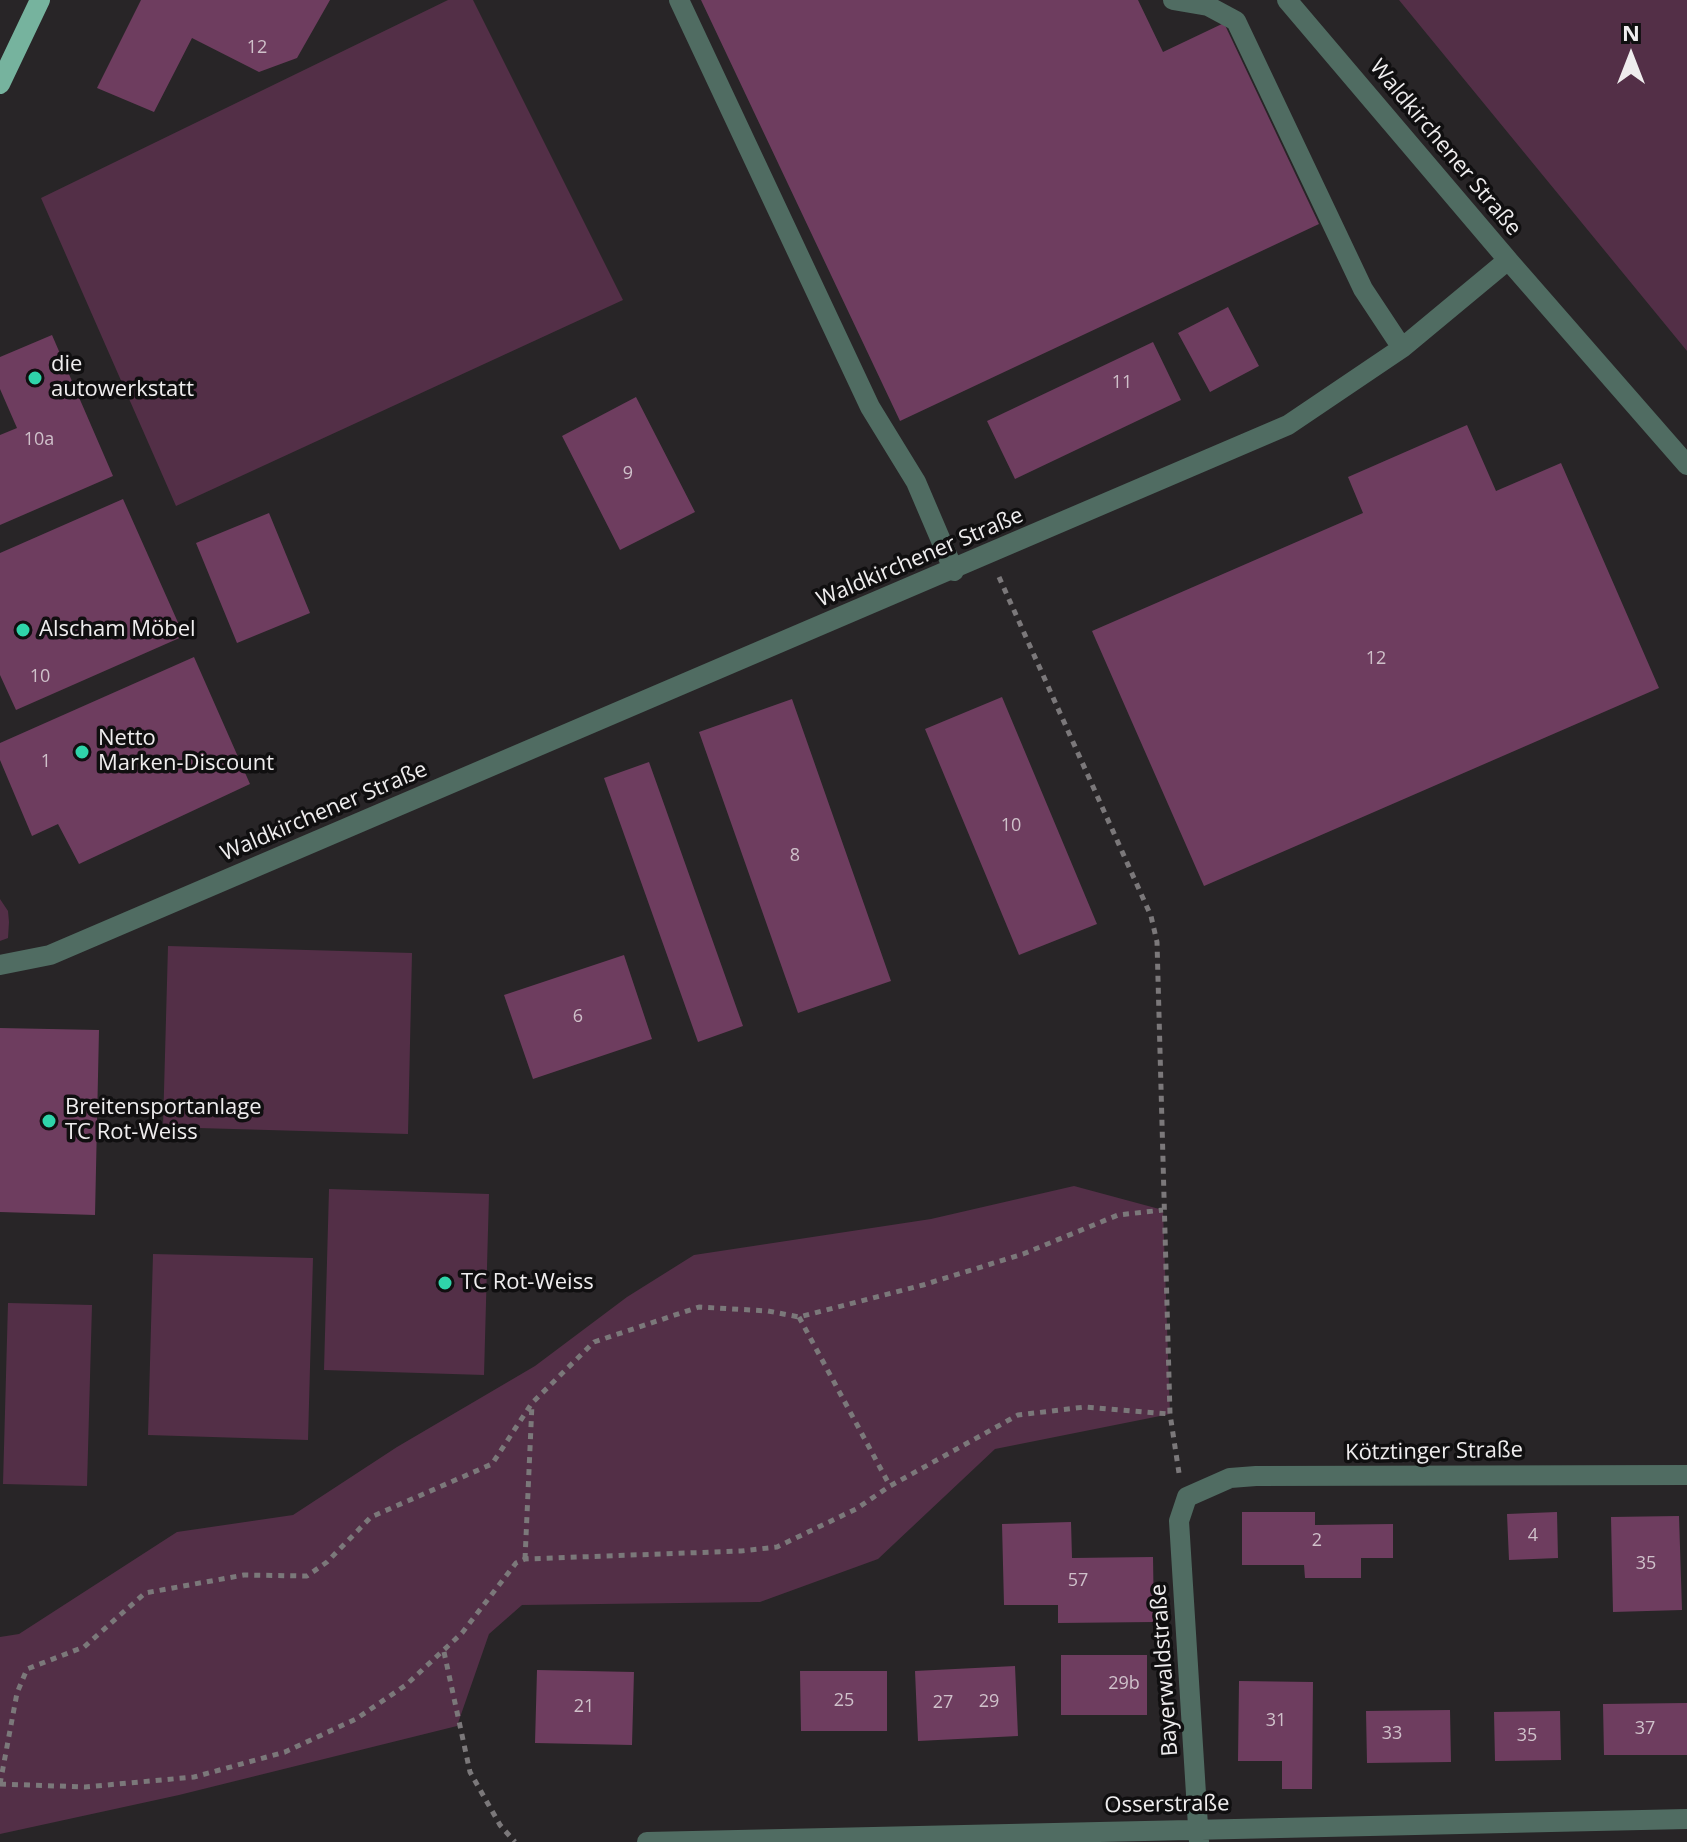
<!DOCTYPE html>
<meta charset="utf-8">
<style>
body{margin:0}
#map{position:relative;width:1687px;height:1842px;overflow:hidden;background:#282527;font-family:"Open Sans",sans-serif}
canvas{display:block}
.north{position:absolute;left:1591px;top:16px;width:80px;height:80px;-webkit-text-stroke:6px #100f10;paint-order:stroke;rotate:0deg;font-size:22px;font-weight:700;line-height:32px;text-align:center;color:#efedee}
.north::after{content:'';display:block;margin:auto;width:28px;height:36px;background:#efedee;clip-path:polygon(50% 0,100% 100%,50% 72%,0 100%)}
</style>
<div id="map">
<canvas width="1687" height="1842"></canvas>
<div class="north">N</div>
</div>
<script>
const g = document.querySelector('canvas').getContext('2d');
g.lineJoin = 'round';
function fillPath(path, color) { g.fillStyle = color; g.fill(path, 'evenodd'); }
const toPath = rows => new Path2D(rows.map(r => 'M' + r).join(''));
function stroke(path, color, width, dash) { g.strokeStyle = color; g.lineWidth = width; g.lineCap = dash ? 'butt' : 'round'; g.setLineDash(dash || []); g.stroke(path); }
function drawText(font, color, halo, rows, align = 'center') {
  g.font = font + ' "Open Sans",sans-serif'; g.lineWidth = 7; g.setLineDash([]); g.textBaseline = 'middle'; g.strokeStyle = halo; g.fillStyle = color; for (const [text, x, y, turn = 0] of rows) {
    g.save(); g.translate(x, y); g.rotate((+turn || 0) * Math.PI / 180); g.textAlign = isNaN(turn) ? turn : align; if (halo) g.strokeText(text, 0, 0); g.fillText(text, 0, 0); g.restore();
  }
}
const green = toPath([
 [448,0,473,0,623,300,176,506,41,198],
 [1399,0,1687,0,1687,351],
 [0,899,8,911,9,922,8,938,0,941],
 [168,946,412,953,408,1134,163,1127],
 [1074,1186,1163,1210,1170,1414,995,1449,878,1559,760,1602,522,1605,489,1634,457,1726,179,1795,0,1834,0,1637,19,1634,177,1532,293,1515,397,1447,535,1366,627,1297,694,1255,931,1219],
 [329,1189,489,1194,484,1375,324,1370],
 [153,1254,313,1258,308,1440,148,1435],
 [8,1303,92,1305,87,1486,3,1484]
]);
const building = toPath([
 [141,0,330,0,297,58,259,72,192,38,154,112,97,88],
 [701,0,1138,0,1163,52,1224,23,1319,224,900,421],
 [1228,307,1259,366,1210,392,1178,333],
 [52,335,113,476,0,525,0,435,17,428,0,389,0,357],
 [1153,342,1181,400,1015,479,987,421],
 [636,397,695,512,620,550,562,436],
 [1467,425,1496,491,1561,463,1659,688,1204,886,1092,631,1363,513,1348,477],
 [123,499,184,636,16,710,0,675,0,553],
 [269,513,310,613,237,643,196,543],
 [194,657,250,784,79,864,58,824,32,836,0,760,0,743],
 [1002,697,1097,924,1019,955,925,729],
 [792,699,891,981,798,1013,699,732],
 [649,762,743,1026,698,1042,604,778],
 [624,955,652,1039,533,1079,504,995],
 [0,1028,99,1030,95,1215,0,1212],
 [1242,1512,1315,1512,1315,1525,1393,1524,1393,1558,1361,1558,1361,1578,1305,1578,1304,1565,1242,1565],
 [1557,1512,1558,1558,1509,1560,1507,1514],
 [1679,1516,1682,1610,1613,1612,1611,1517],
 [1071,1522,1072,1558,1153,1557,1154,1622,1058,1623,1058,1605,1004,1605,1002,1524],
 [1061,1655,1147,1655,1147,1715,1061,1715],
 [1015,1666,1018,1736,918,1741,915,1671],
 [537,1670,634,1672,632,1745,535,1743],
 [800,1671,887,1671,887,1731,801,1731],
 [1239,1681,1313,1682,1312,1789,1282,1789,1282,1761,1238,1761],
 [1687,1703,1687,1755,1604,1755,1603,1704],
 [1450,1710,1451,1762,1367,1763,1366,1711],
 [1560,1711,1561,1760,1495,1761,1494,1712]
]);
const path = toPath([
 [999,577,1151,916,1157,942,1170,1414,1179,1473],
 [799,1317,890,1486],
 [525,1559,532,1404],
 [444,1652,470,1772,500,1825,515,1842],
 [0,1784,17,1693,27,1669,84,1647,145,1593,244,1575,307,1576,327,1562,371,1517,492,1464,532,1403,594,1342,699,1307,768,1311,799,1317,923,1285,1023,1254,1118,1215,1163,1210],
 [0,1784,85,1787,194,1777,285,1752,356,1719,406,1685,462,1633,516,1563,525,1559,741,1551,777,1547,856,1509,890,1486,1018,1415,1085,1407,1170,1414]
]);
const minor = toPath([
 [679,0,870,407,916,482,954,571],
 [1173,0,1208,6,1236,21,1363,289,1402,348],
 [1508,260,1687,465],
 [0,965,50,955,1288,425,1402,348,1508,260,1287,0],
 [647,1842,1687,1819],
 [1199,1842,1179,1521,1187,1497,1230,1478,1256,1476,1687,1475]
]);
const major = toPath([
 [0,84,40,0]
]);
const markers = [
 [35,378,8,"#2fd4aa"],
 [23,630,8,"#2fd4aa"],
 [82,752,8,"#2fd4aa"],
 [49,1121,8,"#2fd4aa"],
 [445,1283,8,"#2fd4aa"]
];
const numberNames = [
 ["12",257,48],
 ["11",1122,383],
 ["10a",39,440],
 ["9",628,474],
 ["12",1376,659],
 ["10",40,677],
 ["1",46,762],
 ["10",1011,826],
 ["8",795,856],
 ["6",578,1017],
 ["4",1533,1536],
 ["2",1317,1541],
 ["35",1646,1564],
 ["57",1078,1581],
 ["29b",1124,1684],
 ["25",844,1701],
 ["29",989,1702],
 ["27",943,1703],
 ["21",584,1707],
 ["31",1276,1721],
 ["37",1645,1729],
 ["33",1392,1734],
 ["35",1527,1736]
];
const streetNames = [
 ["Waldkirchener Straße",1445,148,50],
 ["Waldkirchener Straße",920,558,-23],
 ["Waldkirchener Straße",324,812,-23],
 ["Kötztinger Straße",1434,1452,-1],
 ["Bayerwaldstraße",1165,1670,-94],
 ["Osserstraße",1167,1805,-1]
];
const poiNames = [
 ["die",51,365],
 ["autowerkstatt",51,390],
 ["Alscham Möbel",39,630],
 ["Netto",98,739],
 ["Marken-Discount",98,764],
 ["Breitensportanlage",65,1108],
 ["TC Rot-Weiss",65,1133],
 ["TC Rot-Weiss",461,1283]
];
fillPath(green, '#532f47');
fillPath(building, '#6e3d5f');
stroke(path, '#7b787a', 5, [6, 6]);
stroke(minor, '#506c62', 20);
stroke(major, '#76b39e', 20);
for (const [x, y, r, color] of markers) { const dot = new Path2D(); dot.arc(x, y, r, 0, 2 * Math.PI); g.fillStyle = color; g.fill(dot); stroke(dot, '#100f10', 3); }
drawText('18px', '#cfc1ca', null, numberNames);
drawText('22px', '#efedee', '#100f10', streetNames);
drawText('22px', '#efedee', '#100f10', poiNames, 'left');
</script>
